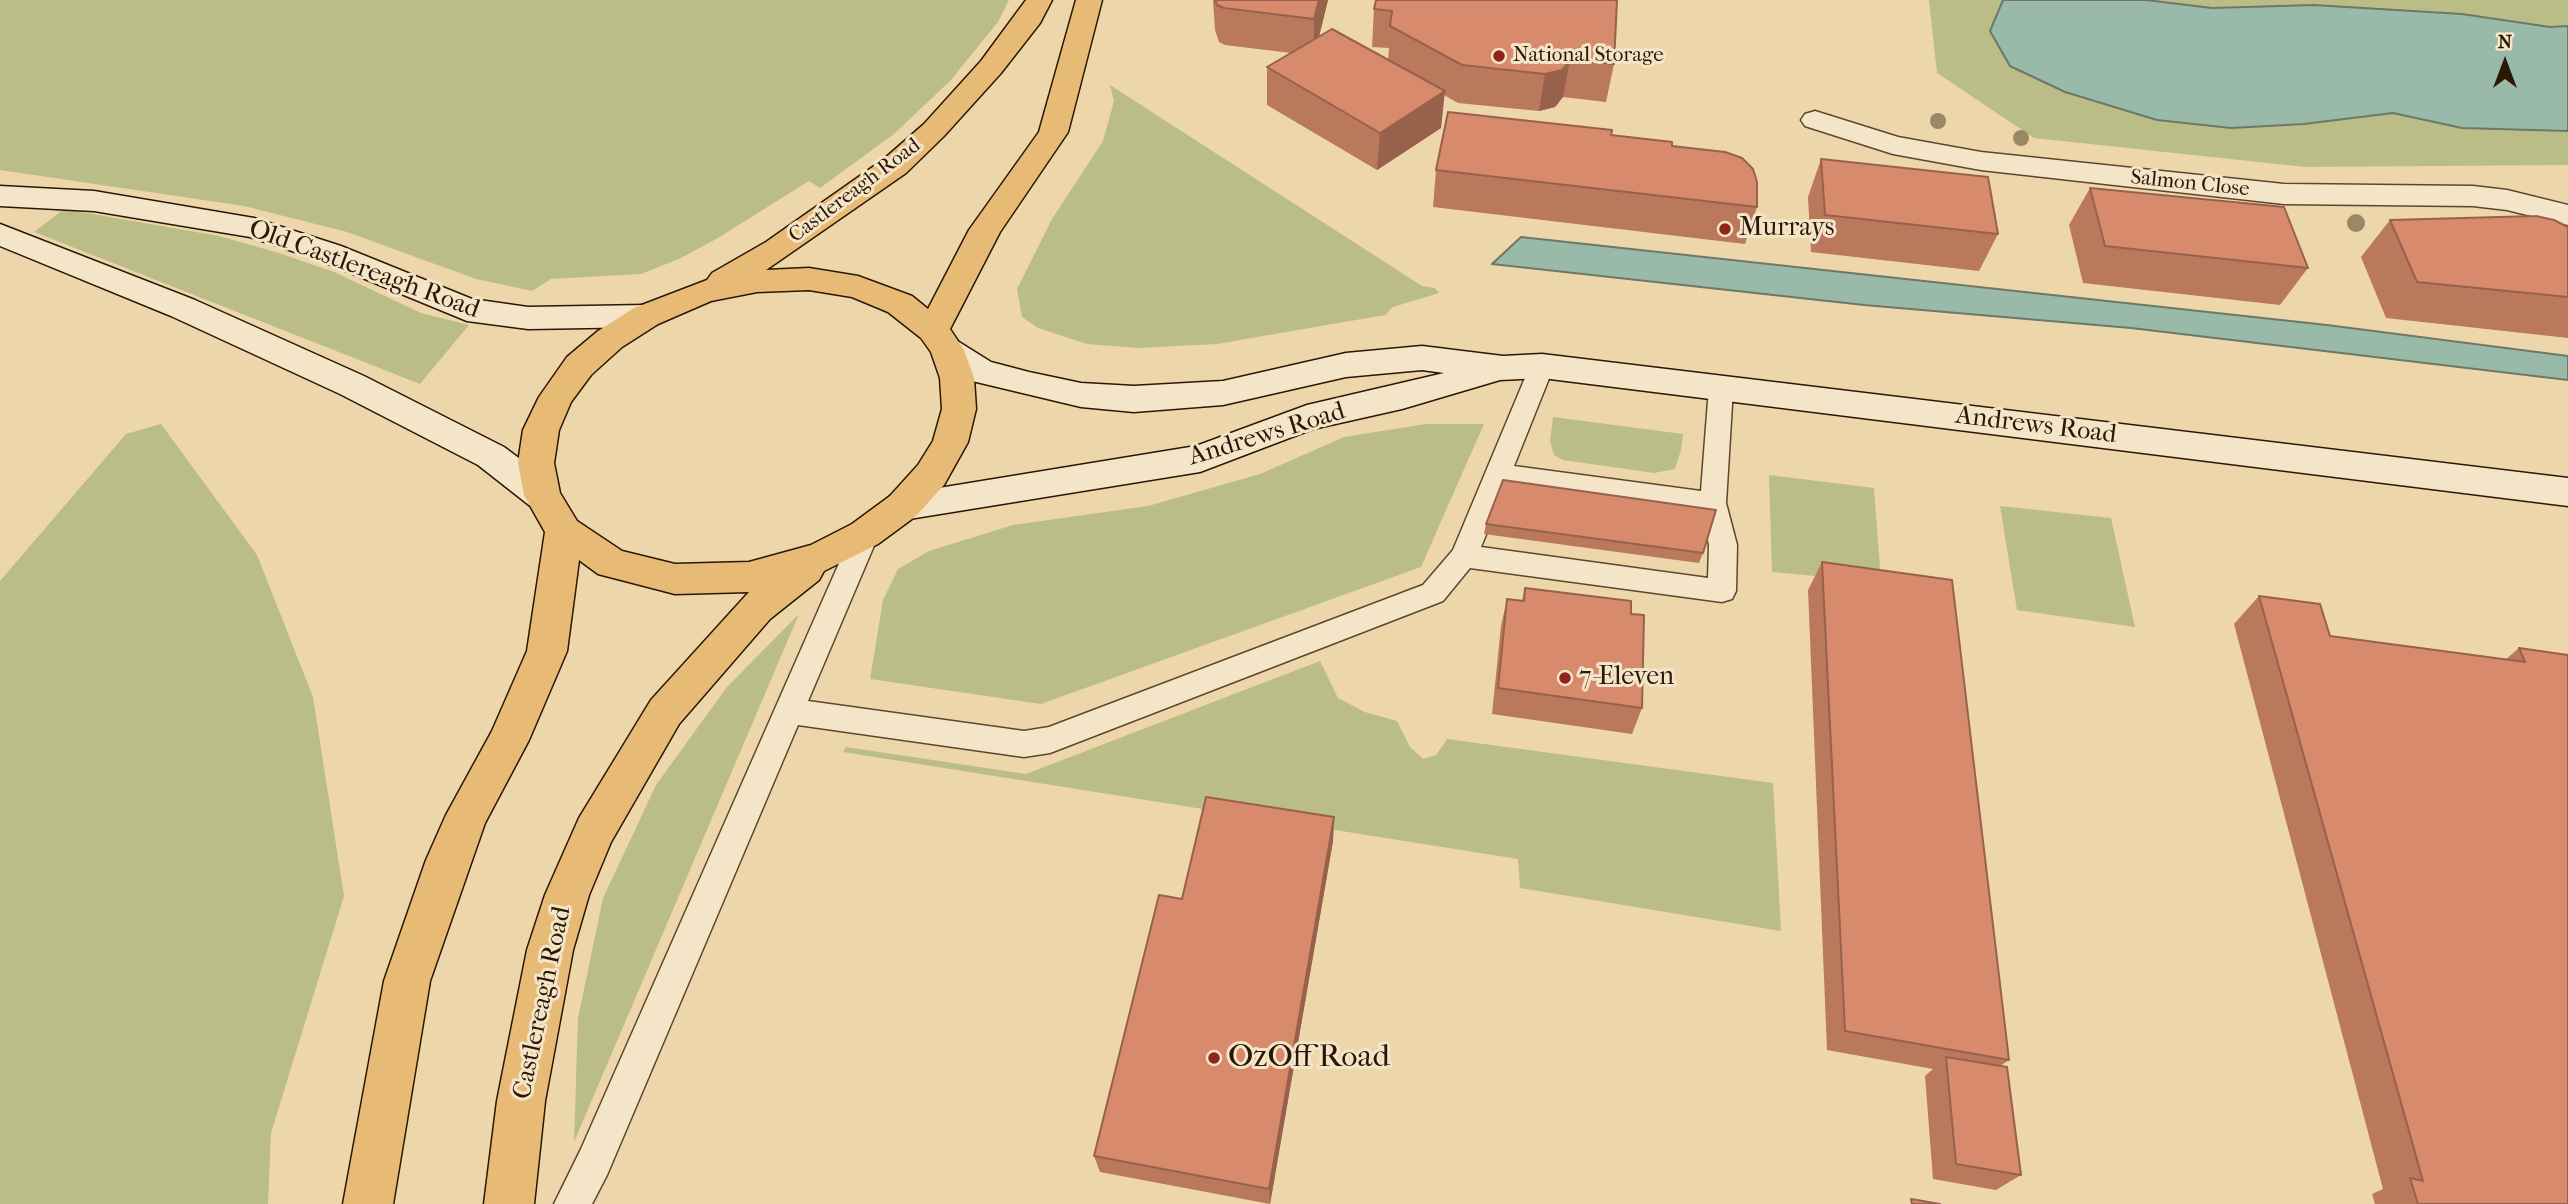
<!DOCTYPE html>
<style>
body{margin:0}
#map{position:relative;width:2568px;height:1204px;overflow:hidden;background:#eed6ab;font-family:"IM FELL French Canon",serif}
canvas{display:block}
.north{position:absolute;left:2470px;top:28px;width:70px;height:70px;-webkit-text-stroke:5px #f4e4c8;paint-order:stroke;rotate:0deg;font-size:19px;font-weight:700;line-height:28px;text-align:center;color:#2a1705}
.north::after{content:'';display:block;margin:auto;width:24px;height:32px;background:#2a1705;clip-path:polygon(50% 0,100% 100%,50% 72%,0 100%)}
</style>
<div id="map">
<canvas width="2568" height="1204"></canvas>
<div class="north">N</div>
</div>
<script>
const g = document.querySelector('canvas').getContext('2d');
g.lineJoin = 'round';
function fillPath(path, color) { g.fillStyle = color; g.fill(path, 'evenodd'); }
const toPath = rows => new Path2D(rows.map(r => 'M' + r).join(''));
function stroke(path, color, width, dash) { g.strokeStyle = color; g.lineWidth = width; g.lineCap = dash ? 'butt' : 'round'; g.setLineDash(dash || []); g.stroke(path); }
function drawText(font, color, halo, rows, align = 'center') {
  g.font = font + ' "IM FELL French Canon",serif'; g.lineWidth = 6; g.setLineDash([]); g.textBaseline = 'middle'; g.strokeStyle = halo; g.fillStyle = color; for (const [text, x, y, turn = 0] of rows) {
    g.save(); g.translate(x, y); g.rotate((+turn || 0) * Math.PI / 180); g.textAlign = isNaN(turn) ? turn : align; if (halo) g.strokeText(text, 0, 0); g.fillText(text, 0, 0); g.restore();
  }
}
const green = toPath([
 [0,0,1009,0,998,22,950,81,894,134,820,188,809,181,718,238,679,259,641,274,551,279,532,291,476,279,347,232,244,206,0,170],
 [1929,0,2003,0,1990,31,2010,66,2065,92,2156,120,2231,128,2304,124,2393,113,2462,128,2568,131,2568,165,2305,167,2034,138,1937,73],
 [2146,0,2568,0,2568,26,2550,27,2462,14,2314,5,2212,8],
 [1110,85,1422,286,1435,288,1439,293,1393,307,1385,315,1217,344,1137,348,1087,344,1038,328,1022,317,1017,289,1052,219,1103,141,1114,101],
 [64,209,219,236,279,253,334,272,421,313,469,325,420,384,34,232],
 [1553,417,1683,434,1681,450,1675,469,1654,473,1563,460,1554,455,1550,441],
 [161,424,257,555,313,697,344,896,271,1133,268,1204,0,1204,0,581,126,434],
 [1426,424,1484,424,1421,567,1041,704,870,679,883,600,898,569,929,551,1013,525,1148,506,1260,474,1344,437],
 [1769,475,1874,488,1881,582,1772,572],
 [2000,506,2111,518,2135,627,2017,610],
 [799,614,574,1142,578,1018,603,898,656,785,727,687],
 [1320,661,1338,698,1365,712,1397,721,1410,747,1423,759,1436,755,1447,739,1773,783,1781,931,1520,888,1518,859,843,752,846,747,1026,774]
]);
const water = toPath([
 [2003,0,2146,0,2212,8,2314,5,2462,14,2550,27,2568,26,2568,131,2462,128,2393,113,2304,124,2231,128,2157,120,2065,92,2010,66,1990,31,2003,0],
 [1521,237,2327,325,2568,356,2568,380,2131,328,1864,305,1492,264,1521,237]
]);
const lane = toPath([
 [1542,357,1551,360,1554,366,1514,466,1701,491,1709,388,1712,382,1721,379,1730,382,1733,388,1726,503,1737,545,1736,591,1732,599,1722,602,1470,568,1443,601,1050,753,1024,757,798,725,607,1175,592,1204,554,1204,581,1149,855,527,865,523,875,527,879,534,808,701,1024,731,1049,727,1423,585,1453,550,1530,366,1533,360,1542,357],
 [1506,485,1702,512,1709,545,1708,578,1481,547,1506,485]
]);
const street = toPath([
 [1815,111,1898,137,1981,152,2284,184,2473,186,2507,190,2568,205,2568,225,2507,210,2473,206,2284,204,1981,170,1893,154,1805,126,1801,120,1805,114,1815,111]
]);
const secondary = toPath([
 [0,186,94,191,254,218,341,246,472,299,528,307,646,305,658,308,662,316,658,324,646,327,528,329,467,321,319,260,250,237,94,211,0,206,0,186],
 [0,224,195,300,364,376,504,447,555,485,560,495,555,505,542,509,529,505,478,465,340,394,171,316,0,246,0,224],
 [947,338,959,342,991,362,1029,372,1081,383,1134,386,1223,381,1346,353,1422,346,1503,356,1542,354,2568,478,2568,506,1542,378,1500,380,1402,409,1313,429,1200,472,903,520,890,516,885,506,890,496,1196,446,1307,405,1444,373,1422,370,1346,377,1223,405,1134,412,1081,407,968,380,935,358,930,350,935,342,947,338]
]);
const primary = toPath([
 [1026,0,1052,0,1040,23,1001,73,944,136,906,173,766,270,809,268,858,276,912,296,928,309,969,230,1039,132,1076,0,1102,0,1068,132,1000,232,950,329,964,350,974,378,976,409,968,442,944,485,916,516,878,544,824,571,819,580,770,619,679,724,611,842,589,895,573,950,545,1101,534,1204,484,1204,497,1101,527,950,545,895,579,818,651,700,749,592,675,594,598,574,579,560,567,651,529,740,485,823,430,981,393,1204,343,1204,384,981,426,860,446,815,492,731,527,651,545,532,524,495,518,463,523,430,539,397,567,357,598,331,634,308,707,280,712,273,766,242,884,159,924,124,981,61,1026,0],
 [809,290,852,297,888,312,921,338,931,352,940,378,942,409,933,441,918,465,890,496,852,524,811,545,749,562,675,564,622,551,577,521,560,493,554,463,559,430,571,402,591,375,622,347,658,324,711,301,757,292,809,290]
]);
const trees = [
 [1938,121,8],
 [2021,138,8],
 [2356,223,9]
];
const wall = toPath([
 [1213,0,1328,0,1319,37,1388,60,1389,48,1372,47,1374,9,1376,0,1614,64,1606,102,1563,97,1555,107,1539,111,1458,103,1444,95,1441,128,1377,170,1267,105,1267,67,1291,53,1225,45,1219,42,1215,30],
 [1611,135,1672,146,1757,207,1745,244,1433,207,1436,170],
 [1821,159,1998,234,1979,271,1811,252,1808,197],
 [2090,188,2308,268,2280,305,2083,283,2069,225],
 [2390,220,2568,227,2568,338,2386,318,2361,257],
 [1486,524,1703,553,1699,563,1484,534],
 [1822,562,2009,1060,2000,1066,2021,1175,1996,1190,1933,1179,1925,1076,1933,1069,1827,1050,1808,590],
 [1525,588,1631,614,1642,708,1632,734,1492,714,1501,626,1507,599,1522,601],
 [2259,596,2330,636,2505,660,2519,648,2568,655,2568,1204,2375,1204,2372,1194,2383,1189,2234,624],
 [1334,817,1333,841,1270,1204,1100,1172,1094,1156,1182,899]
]);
const shadedWall = toPath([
 [1319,0,1328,0,1314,56,1314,19],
 [1570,60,1563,97,1555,107,1539,111,1545,74],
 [1445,91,1441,128,1377,170,1380,133],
 [1334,817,1333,841,1270,1204,1269,1189]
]);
const building = toPath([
 [1215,0,1319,0,1314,19,1224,8,1217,5,1215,0],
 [1376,0,1617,0,1614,64,1570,60,1562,70,1545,74,1462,65,1390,26,1392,11,1374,9,1376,0],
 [1332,29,1445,91,1380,133,1267,67,1332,29],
 [1448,112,1612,130,1611,135,1672,142,1672,146,1725,152,1742,158,1753,169,1757,182,1757,207,1436,170,1448,112],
 [1821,159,1988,177,1998,234,1825,215,1821,159],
 [2090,188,2284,207,2308,268,2105,246,2090,188],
 [2536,216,2554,220,2568,227,2568,297,2417,282,2390,220,2536,216],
 [1503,480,1716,510,1703,553,1486,524,1503,480],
 [1822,562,1952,580,2009,1060,1845,1031,1822,562],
 [1525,588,1631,601,1631,614,1644,615,1642,708,1498,688,1507,599,1524,601,1525,588],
 [2259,596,2320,604,2330,636,2525,662,2519,648,2568,655,2568,1204,2418,1204,2410,1178,2423,1181,2259,596],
 [1206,797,1334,817,1269,1189,1094,1156,1159,895,1182,899,1206,797],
 [1946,1057,2007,1067,2021,1175,1956,1164,1946,1057],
 [1911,1199,1940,1204,1912,1204,1911,1199]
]);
const markers = [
 [1499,56,7,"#8f2418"],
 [1725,229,7,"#8f2418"],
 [1565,678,7,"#8f2418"],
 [1214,1058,7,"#8f2418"]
];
const farPoinames = [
 ["National Storage",1513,56]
];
const farStreetnames = [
 ["Salmon Close",2190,184,6],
 ["Castlereagh Road",855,191,-37]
];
const poiNames = [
 ["Murrays",1739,229],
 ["7-Eleven",1579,678]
];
const streetNames = [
 ["Old Castlereagh Road",364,270,20],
 ["Andrews Road",2036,426,7],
 ["Andrews Road",1267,435,-17],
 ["Castlereagh Road",543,1003,-78]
];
const nearPoinames = [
 ["OzOff Road",1228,1058]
];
fillPath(green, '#bbbd87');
fillPath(water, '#99b9a9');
stroke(water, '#6d7867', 2);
stroke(lane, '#5b472e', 3);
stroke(street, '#5b472e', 3);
stroke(secondary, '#2a1705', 3);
stroke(primary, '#2a1705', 3);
fillPath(lane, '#f4e4c8');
fillPath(street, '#f4e4c8');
fillPath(secondary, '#f4e4c8');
fillPath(primary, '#e7bb76');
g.fillStyle = '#9a8865';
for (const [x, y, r] of trees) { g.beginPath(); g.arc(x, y, r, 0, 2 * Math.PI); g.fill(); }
fillPath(wall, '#ba785d');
fillPath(shadedWall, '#97614c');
fillPath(building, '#d88b6c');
stroke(building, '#97614c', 2);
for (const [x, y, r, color] of markers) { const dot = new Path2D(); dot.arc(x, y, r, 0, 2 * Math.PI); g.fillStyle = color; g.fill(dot); stroke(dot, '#f4e4c8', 2.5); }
drawText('21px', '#2a1705', '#f4e4c8', farPoinames, 'left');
drawText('21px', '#2a1705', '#f4e4c8', farStreetnames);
drawText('26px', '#2a1705', '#f4e4c8', poiNames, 'left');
drawText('26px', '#2a1705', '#f4e4c8', streetNames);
drawText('32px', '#2a1705', '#f4e4c8', nearPoinames, 'left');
</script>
